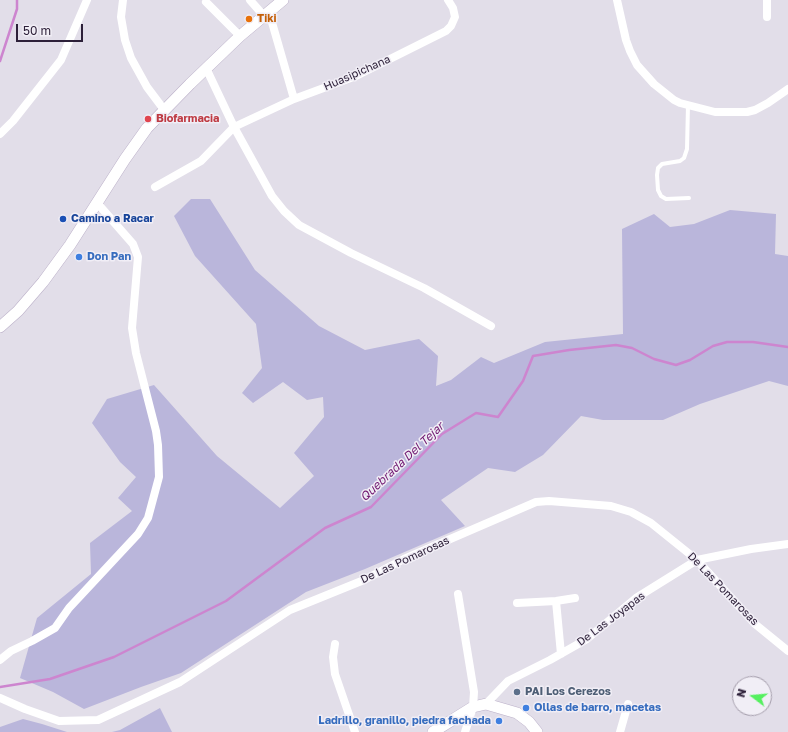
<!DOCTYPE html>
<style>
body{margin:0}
#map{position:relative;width:788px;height:732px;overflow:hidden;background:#e2dee9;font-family:"Golos Text",sans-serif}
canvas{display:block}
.north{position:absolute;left:732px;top:676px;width:40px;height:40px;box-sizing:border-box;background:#f1eef6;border:1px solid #a39caa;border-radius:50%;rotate:286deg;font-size:11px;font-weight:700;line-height:16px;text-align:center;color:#2d2039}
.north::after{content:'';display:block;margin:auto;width:14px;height:18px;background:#55f05f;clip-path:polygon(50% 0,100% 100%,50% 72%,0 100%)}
.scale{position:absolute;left:16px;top:24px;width:67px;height:18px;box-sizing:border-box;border:2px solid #2d2039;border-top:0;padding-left:5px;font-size:12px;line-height:14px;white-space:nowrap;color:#2d2039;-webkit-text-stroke:3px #f1eef6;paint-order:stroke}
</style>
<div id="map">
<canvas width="788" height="732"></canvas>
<div class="north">N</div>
<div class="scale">50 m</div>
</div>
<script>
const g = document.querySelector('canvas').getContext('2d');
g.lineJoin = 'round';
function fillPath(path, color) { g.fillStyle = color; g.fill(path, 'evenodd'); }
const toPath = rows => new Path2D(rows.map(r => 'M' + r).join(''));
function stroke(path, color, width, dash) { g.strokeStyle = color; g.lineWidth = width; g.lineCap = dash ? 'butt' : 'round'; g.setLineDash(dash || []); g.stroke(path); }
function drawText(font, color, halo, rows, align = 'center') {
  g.font = font + ' "Golos Text",sans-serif'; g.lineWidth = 3; g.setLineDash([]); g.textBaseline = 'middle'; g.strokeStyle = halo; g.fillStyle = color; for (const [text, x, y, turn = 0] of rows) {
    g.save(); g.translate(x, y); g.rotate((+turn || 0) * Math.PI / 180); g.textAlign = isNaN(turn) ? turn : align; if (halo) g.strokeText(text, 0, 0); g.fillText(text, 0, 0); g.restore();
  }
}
const green = toPath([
 [191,199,210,199,255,270,319,326,365,350,419,339,438,356,436,386,451,380,481,357,494,363,545,342,623,334,622,229,654,214,670,227,694,224,730,210,776,214,775,254,788,256,788,386,769,381,700,404,663,420,603,420,581,416,543,455,515,472,488,468,441,500,465,526,365,569,306,592,181,673,141,687,84,709,53,692,20,678,37,618,91,574,90,543,132,511,118,498,136,477,120,462,92,423,107,399,154,385,217,456,280,508,314,476,294,453,324,417,323,397,307,400,283,382,253,403,242,393,262,368,256,324,195,256,174,216],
 [160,708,172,732,112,732,120,730],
 [23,719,42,724,67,732,0,732,0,727]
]);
const stream = toPath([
 [0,61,17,9,17,0],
 [0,687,50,679,114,657,226,601,325,528,371,507,442,434,476,413,498,417,523,381,533,356,569,350,616,345,632,348,654,359,676,365,690,360,713,346,727,342,753,342,788,347]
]);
const lane = toPath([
 [688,105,687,149,684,158,680,161,662,164,658,168,657,175,658,190,661,196,666,199,689,198]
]);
const street = toPath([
 [123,0,121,17,125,40,131,58,147,87,165,111],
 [250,0,264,16],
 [617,0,626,40,630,51,637,65,654,84,674,100,680,103,715,112,747,112,755,110,768,103,788,89],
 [767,0,767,17],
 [206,2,240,36],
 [269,12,294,99],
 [206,68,234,127,272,196,284,211,299,225,351,253,424,288,491,326],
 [0,134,13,121,61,60,87,0],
 [155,187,201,161,234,127,294,99,356,76,446,31,451,26,455,17,453,8,448,0],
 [458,594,474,692,473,707,465,732],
 [556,601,561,654],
 [517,603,556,601,575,598],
 [335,644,333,657,335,674,355,732],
 [0,660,11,651,32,641,55,628,69,608,138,534,148,518,159,477,158,445,156,431,136,353,132,328,138,257,133,244,98,204],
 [0,698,25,709,59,721,98,720,180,682,290,610,364,580,404,559,536,502,549,501,611,506,631,512,651,523,697,560,755,624,788,651],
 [486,704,508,681,550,660,587,639,636,598,697,560,751,549,788,544],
 [620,732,628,704]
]);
const secondary = toPath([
 [0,327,18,311,43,282,70,245,125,159,147,128,190,84,240,36,283,0],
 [433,732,473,707,486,704,517,713,529,722,537,732]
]);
const markers = [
 [249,19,4,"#e8710a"],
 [148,119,4,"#e0444e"],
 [63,219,4,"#1a4fb4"],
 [79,257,4,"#3f7fe0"],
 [517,692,4,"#5c6f8a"],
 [526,708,4,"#3f7fe0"],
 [499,721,4,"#3f7fe0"]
];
const foodNames = [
 ["Tiki",257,19]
];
const streetNames = [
 ["Huasipichana",357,73,-24],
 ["De Las Pomarosas",405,560,-25],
 ["De Las Pomarosas",723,589,46],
 ["De Las Joyapas",611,619,-37]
];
const healthNames = [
 ["Biofarmacia",156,119]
];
const transitNames = [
 ["Camino a Racar",71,219]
];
const shopNames = [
 ["Don Pan",87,257],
 ["Ollas de barro, macetas",534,708],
 ["Ladrillo, granillo, piedra fachada",491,721,"right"]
];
const serviceNames = [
 ["PAI Los Cerezos",525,692]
];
const waterNames = [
 ["Quebrada Del Tejar",402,462,-43]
];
fillPath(green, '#bab6db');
stroke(stream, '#cd85cf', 2.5);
stroke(secondary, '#bcb1c9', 12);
stroke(lane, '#fff', 4);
stroke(street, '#fff', 8);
stroke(secondary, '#fff', 11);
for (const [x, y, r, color] of markers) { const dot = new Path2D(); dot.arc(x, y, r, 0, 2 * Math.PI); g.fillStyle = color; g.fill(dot); stroke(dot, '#f1eef6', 1.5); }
drawText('bold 11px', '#c56008', '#f1eef6', foodNames, 'left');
drawText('11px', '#2d2039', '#f1eef6', streetNames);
drawText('bold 11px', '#be3a42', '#f1eef6', healthNames, 'left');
drawText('bold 11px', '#164399', '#f1eef6', transitNames, 'left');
drawText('bold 11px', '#366cbe', '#f1eef6', shopNames, 'left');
drawText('bold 11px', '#4e5e75', '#f1eef6', serviceNames, 'left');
drawText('italic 12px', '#721b73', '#f1eef6', waterNames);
</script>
